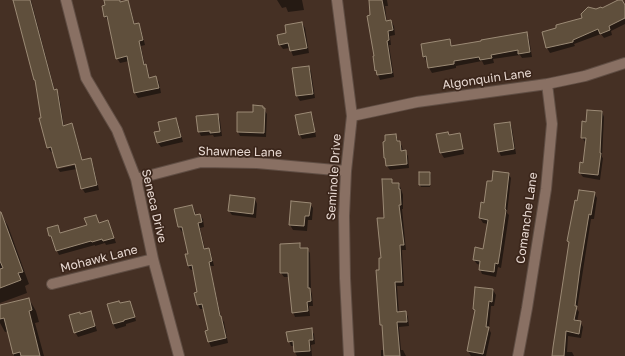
<!DOCTYPE html>
<style>
body{margin:0}
canvas{display:block;background:#453024}
</style>
<canvas width="625" height="356"></canvas>
<script>
const g = document.querySelector('canvas').getContext('2d');
g.lineJoin = 'round';
function fillPath(path, color) { g.fillStyle = color; g.fill(path, 'evenodd'); }
const toPath = rows => new Path2D(rows.map(r => 'M' + r).join(''));
function stroke(path, color, width, dash) { g.strokeStyle = color; g.lineWidth = width; g.lineCap = dash ? 'butt' : 'round'; g.setLineDash(dash || []); g.stroke(path); }
function drawText(font, color, halo, rows, align = 'center') {
  g.font = font + ' "Golos Text",sans-serif'; g.lineWidth = 3.5; g.setLineDash([]); g.textBaseline = 'middle'; g.strokeStyle = halo; g.fillStyle = color; for (const [text, x, y, turn = 0] of rows) {
    g.save(); g.translate(x, y); g.rotate((+turn || 0) * Math.PI / 180); g.textAlign = isNaN(turn) ? turn : align; if (halo) g.strokeText(text, 0, 0); g.fillText(text, 0, 0); g.restore();
  }
}
const shadow = toPath([
 [14,0,31,0,55,91,56,90,59,95,64,126,72,124,74,129,83,161,90,159,93,164,99,190,85,193,82,188,77,169,60,172,58,169,80,164,54,151,51,152,48,147,37,83,35,80],
 [105,0,121,0,121,2,128,1,130,6,135,25,139,24,141,29,145,45,141,46,145,66,148,70,150,79,156,78,159,82,161,93,138,98,135,93,129,61,120,63,117,58,109,21,108,21,105,16,106,6],
 [277,0,302,0,304,10,288,12,286,7,282,8],
 [370,0,387,0,388,6,385,6,387,22,391,21,394,26,395,35,390,36,391,45,389,45,394,77,380,80,376,70,374,57,375,56],
 [620,0,621,0,624,5,625,4,625,24,611,31,612,35,604,38,601,34,574,44,575,46,550,53,547,48,543,33,583,19,596,10,602,10],
 [302,23,305,28,309,53,293,56,290,48,283,49,280,45,287,34],
 [526,33,529,38,532,57,522,58,520,55,493,59,494,63,484,65,482,61,456,66,456,68,432,73,429,68,428,61,426,61,424,56,449,40,452,47],
 [308,67,311,71,315,98,300,101,297,96],
 [262,107,267,114,266,137,240,136,238,132,253,113],
 [602,112,604,117,602,157,603,158,600,180,583,177,580,173,584,165,587,142,585,142,582,137,587,123],
 [310,113,313,118,316,137,302,139,300,135],
 [218,115,220,120,222,136,214,137,213,135,201,136,199,132],
 [175,119,178,123,183,142,161,147,158,143,161,132],
 [510,123,512,128,516,154,501,156,499,152],
 [459,134,462,139,464,154,444,158,441,153,438,135,450,136],
 [396,135,399,142,402,146,403,151,405,151,408,156,409,168,390,170,387,166],
 [430,173,431,175,430,187,421,187,420,185],
 [508,174,511,178,507,213,509,215,501,268,498,267,496,277,482,274,480,269,481,265,477,264,474,260,484,250,488,224,483,223,480,218,493,182],
 [391,180,394,184,399,184,401,189,403,195,403,209,402,209,406,250,402,250,404,286,397,286,399,313,406,312,408,317,409,326,399,327,401,350,403,350,406,356,381,356,381,350,384,350,383,328,381,325,380,271,382,259,385,219],
 [594,193,597,198,594,219,591,219,577,309,579,312,577,322,580,322,583,327,581,338,568,336,567,352,572,352,574,356,553,356,570,244,568,241,578,202],
 [255,199,257,204,256,218,232,215,229,211],
 [310,204,313,208,312,220,308,220,307,231,293,230,290,225],
 [192,206,195,211,196,216,200,215,203,219,204,227,200,228,205,249,208,249,211,253,214,266,210,266,221,317,224,322,228,343,211,347,209,342,206,331,209,331,204,309,200,309,198,305,199,293,194,270,191,270,188,266,189,254,184,231,182,232,179,227,175,210],
 [0,214,1,214,8,226,29,284,25,286,27,293,0,303],
 [96,216,99,224,108,221,110,226,116,243,106,245,105,243,95,246,95,245,59,255,50,236,58,226,61,234,88,226],
 [299,244,302,249,307,249,310,253,311,291,312,294,313,306,309,306,310,316,295,317,293,312,289,277,284,277,281,273],
 [493,290,496,295,494,306,491,306,489,329,491,333,486,356,471,356,468,351,475,312,474,309],
 [29,299,36,311,39,322,35,323,44,356,14,356,8,331,5,332,0,323,0,306],
 [130,302,132,306,136,321,126,324,126,326,116,329,113,324,108,305,120,304],
 [90,312,93,317,97,331,78,337,75,332,80,315],
 [311,330,314,334,315,344,311,345,312,356,297,356,295,352,294,346,291,346,289,341]
]);
const building = toPath([
 [13,0,30,0,54,90,57,89,63,126,72,123,82,160,91,158,97,185,81,189,75,164,57,168,51,147,47,148,39,118,41,118,35,80,34,80,13,0],
 [104,0,120,0,120,2,128,0,134,24,139,23,143,40,139,41,144,65,146,64,149,78,156,76,159,88,134,93,127,56,116,59,107,16,104,17,102,6,105,5,104,0],
 [369,0,382,0,386,21,391,20,393,30,388,31,389,40,387,41,392,73,377,75,376,70,375,71,373,56,374,56,367,16,370,15,369,0],
 [618,0,622,0,625,5,625,18,609,26,610,30,600,34,598,29,573,40,573,42,546,48,542,32,556,28,556,25,582,18,581,14,588,7,596,9,601,7,602,8,618,0],
 [302,22,307,48,290,51,288,43,279,45,277,35,286,33,285,25,302,22],
 [527,32,530,52,518,54,518,50,491,55,492,58,480,60,479,57,454,61,454,64,428,68,426,56,423,57,421,44,450,39,451,46,481,41,481,40,527,32],
 [309,66,313,94,296,96,292,68,309,66],
 [253,105,263,106,263,108,265,108,264,133,237,132,237,112,253,112,253,105],
 [587,110,602,111,600,153,601,153,598,175,579,173,580,162,583,163,586,138,581,138,582,121,586,122,587,110],
 [311,112,315,132,299,135,295,115,311,112],
 [218,114,220,132,210,133,210,131,198,132,196,116,218,114],
 [176,118,181,137,157,143,154,132,160,131,158,122,176,118],
 [510,122,514,149,498,152,494,124,510,122],
 [448,132,449,135,460,133,463,149,440,153,436,134,448,132],
 [396,134,397,141,400,141,401,151,406,150,407,164,386,166,385,158,384,158,383,142,385,141,385,135,396,134],
 [493,171,509,173,505,209,506,210,500,252,498,264,495,263,494,272,479,270,480,261,473,260,475,247,483,249,488,220,479,218,481,202,484,203,487,181,492,181,493,171],
 [419,172,430,172,430,185,419,185,419,172],
 [382,179,392,179,392,183,399,183,399,189,400,189,401,205,399,205,404,245,400,245,402,282,395,282,397,312,406,311,407,322,397,322,400,356,384,356,382,325,380,325,376,270,379,270,379,258,381,258,377,218,384,218,382,179],
 [579,190,595,192,591,215,589,214,580,268,575,306,577,306,574,320,581,321,579,334,566,331,564,356,552,356,553,347,569,242,567,241,575,200,577,201,579,190],
 [230,195,255,198,253,214,228,211,230,195],
 [291,201,311,203,309,216,305,216,304,226,289,225,291,201],
 [192,205,195,215,200,214,202,222,198,223,204,249,209,248,212,261,209,262,220,316,221,316,226,338,208,342,205,331,208,330,202,304,197,305,194,293,197,292,192,265,188,266,185,254,188,254,182,227,178,227,174,209,192,205],
 [0,212,1,212,23,272,18,273,21,280,0,288,0,269,3,268,0,261,0,212],
 [96,215,99,223,108,220,114,238,103,241,102,239,92,242,91,241,56,251,51,236,49,236,47,228,58,225,60,233,87,225,84,218,96,215],
 [300,243,300,248,308,248,308,288,310,288,311,301,307,302,308,311,292,313,288,274,288,273,280,273,280,244,300,243],
 [475,287,493,289,492,302,489,301,486,327,489,327,483,354,467,351,475,310,473,309,475,287],
 [29,298,32,310,29,311,40,356,21,356,20,352,13,354,4,318,0,319,0,305,29,298],
 [119,301,120,303,130,301,135,317,124,320,124,321,113,324,107,304,119,301],
 [91,311,95,326,74,333,69,315,80,312,80,314,91,311],
 [312,328,313,340,309,340,310,351,294,352,293,341,288,342,286,332,312,328]
]);
const minor = toPath([
 [66,0,86,78,117,130,136,179,153,259,179,356],
 [337,0,352,116,346,171,344,216,345,278,349,356],
 [352,116,417,102,547,84,585,76,625,63],
 [136,179,201,162,257,163,346,171],
 [52,284,153,259],
 [518,356,527,308,546,189,552,124,547,84]
]);
const streetNames = [
 ["Algonquin Lane",487,79,-8],
 ["Shawnee Lane",240,152,1],
 ["Seminole Drive",334,177,-86],
 ["Seneca Drive",154,206,77],
 ["Comanche Lane",527,218,-82],
 ["Mohawk Lane",99,259,-14]
];
fillPath(shadow, '#0007');
fillPath(building, '#5f4f3c');
stroke(building, '#9b8a75', 1);
stroke(minor, '#604e44', 12);
stroke(minor, '#897063', 10);
drawText('12px', '#e9dad3', '#3b261b', streetNames);
</script>
